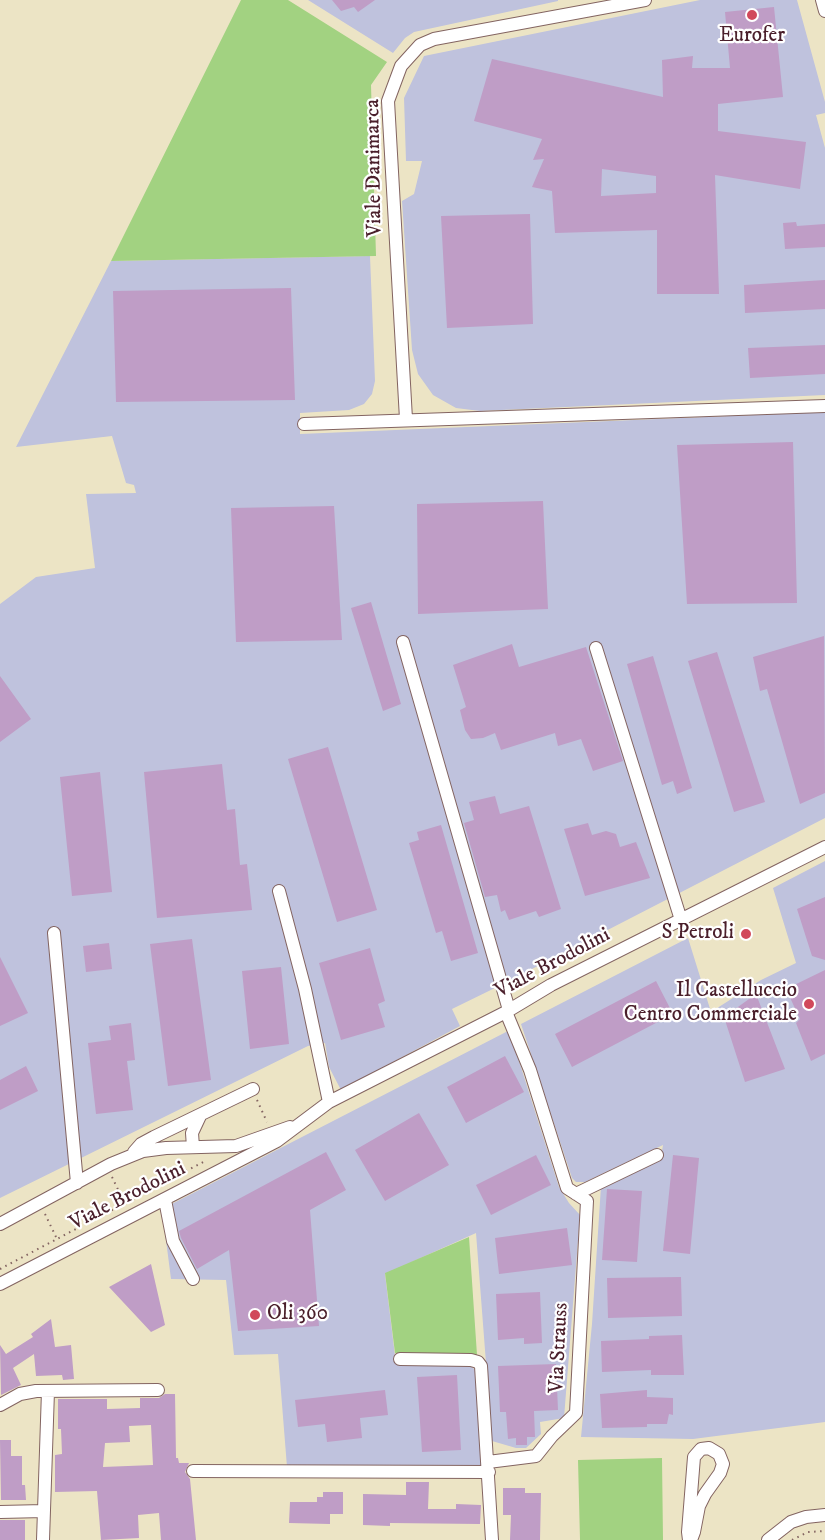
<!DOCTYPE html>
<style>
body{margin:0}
canvas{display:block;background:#ece4c5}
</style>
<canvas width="825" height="1540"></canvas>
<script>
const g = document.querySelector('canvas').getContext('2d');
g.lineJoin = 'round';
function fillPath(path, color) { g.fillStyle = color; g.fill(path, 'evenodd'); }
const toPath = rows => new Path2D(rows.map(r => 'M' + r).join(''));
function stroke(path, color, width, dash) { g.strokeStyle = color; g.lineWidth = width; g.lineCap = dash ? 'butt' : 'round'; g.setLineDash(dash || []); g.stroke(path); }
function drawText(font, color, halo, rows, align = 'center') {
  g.font = font + ' "IM FELL DW Pica",serif'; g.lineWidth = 4.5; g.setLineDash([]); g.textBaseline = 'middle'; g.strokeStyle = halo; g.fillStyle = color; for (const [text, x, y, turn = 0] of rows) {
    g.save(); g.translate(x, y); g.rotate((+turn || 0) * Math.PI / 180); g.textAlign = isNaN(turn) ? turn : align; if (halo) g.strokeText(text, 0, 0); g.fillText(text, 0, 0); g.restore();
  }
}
const industrial = toPath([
 [308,0,558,0,558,1,414,32,405,38,393,53],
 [700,0,797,0,825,102,825,113,816,115,825,148,825,395,480,411,456,408,433,395,418,374,412,350,402,201,414,194,422,161,406,161,404,98,424,56],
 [370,256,375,381,372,394,364,404,349,410,300,413,300,434,825,412,825,818,497,987,452,1009,460,1026,341,1090,329,1067,325,1043,308,1046,0,1198,0,604,36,577,95,568,86,494,136,493,134,485,126,483,112,436,16,447,111,261],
 [825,861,825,1422,693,1439,581,1437,592,1324,601,1186,661,1157,663,1145,585,1182,576,1182,572,1178,521,1024,688,938,711,1012,761,980,796,963,773,888],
 [508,1031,520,1064,559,1187,569,1203,580,1215,564,1418,540,1422,541,1434,526,1448,516,1448,492,1441,476,1233,385,1274,396,1364,471,1366,476,1371,484,1466,287,1467,278,1354,234,1355,226,1280,171,1279,162,1209]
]);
const green = toPath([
 [241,0,288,0,387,62,371,85,376,256,111,261],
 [469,1237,477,1355,395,1353,385,1273],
 [662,1458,663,1540,580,1540,578,1460]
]);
const building = toPath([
 [332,0,375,0,358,12,354,7,341,11],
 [774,7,783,97,718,104,718,131,806,142,800,189,715,175,719,294,657,294,657,230,555,233,552,191,532,187,544,159,533,160,542,139,474,121,492,59,663,97,662,60,693,56,692,68,730,68,725,12],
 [602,169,656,176,656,193,601,196],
 [530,214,533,324,447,328,441,216],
 [796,222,797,226,825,224,825,247,785,249,783,223],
 [825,280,825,309,745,313,744,285],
 [291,288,295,400,116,402,113,291],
 [825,345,825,374,750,378,748,348],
 [793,442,797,603,687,604,677,445],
 [543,501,548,609,418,614,417,504],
 [334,506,342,640,236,642,231,508],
 [371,602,401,704,383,711,351,608],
 [824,636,825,793,800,804,767,689,760,691,753,657],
 [512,644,519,667,586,647,623,761,593,771,581,739,558,746,555,733,501,750,495,733,483,738,471,739,465,730,460,710,466,707,453,665],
 [717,652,765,802,734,812,688,661],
 [653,656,692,788,677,794,673,781,662,785,627,664],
 [0,676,31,719,0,742],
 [328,747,377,910,337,922,288,759],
 [222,764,227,810,235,809,240,865,247,864,252,910,157,918,144,772],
 [100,772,112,892,72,896,60,777],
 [495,796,500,814,529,806,561,909,539,917,536,911,509,920,505,910,501,912,497,895,485,897,464,823,474,820,469,802],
 [588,823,592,835,606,831,616,834,620,847,636,842,650,878,585,896,564,829],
 [441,825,478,953,451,961,442,931,436,933,409,843,419,840,417,832],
 [825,897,825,960,812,956,797,909],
 [192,939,211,1080,168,1086,150,944],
 [109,943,112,969,86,972,83,946],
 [370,948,385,1001,378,1004,385,1027,341,1040,319,963],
 [0,957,28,1013,0,1026],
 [281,967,289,1044,250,1049,242,971],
 [825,970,825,1054,811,1061,796,1023,800,1019,786,989],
 [656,981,673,1014,572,1067,555,1034],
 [756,994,785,1069,745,1082,724,1017],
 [131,1023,135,1060,127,1061,133,1110,96,1114,88,1043,111,1040,109,1026],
 [505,1056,524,1092,466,1123,447,1087],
 [26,1066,38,1091,0,1110,0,1080],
 [419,1113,449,1165,385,1201,355,1150],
 [326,1152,346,1190,310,1210,319,1326,238,1331,229,1250,197,1269,181,1238,179,1231],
 [536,1155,551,1185,491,1215,476,1185],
 [673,1155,699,1158,690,1254,663,1251],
 [607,1189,642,1191,637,1262,602,1260],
 [567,1228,572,1265,499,1274,495,1238],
 [151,1264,165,1325,151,1332,109,1287],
 [681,1277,682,1316,608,1318,607,1278],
 [540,1292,542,1343,524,1344,524,1338,498,1340,496,1294],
 [51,1319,55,1347,71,1345,74,1379,63,1380,62,1375,36,1376,34,1354,13,1368,21,1385,1,1395,0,1345,6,1354,33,1337,31,1334],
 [682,1335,684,1375,651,1375,651,1370,602,1372,601,1341,649,1339,649,1336],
 [556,1364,558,1410,534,1411,535,1437,527,1437,527,1445,516,1445,516,1438,508,1439,506,1412,500,1412,498,1366],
 [457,1375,461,1450,422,1452,417,1377],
 [385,1390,388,1415,360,1418,362,1438,327,1442,325,1424,298,1427,295,1400],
 [647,1390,647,1397,673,1398,673,1415,669,1414,667,1424,647,1424,647,1427,602,1428,600,1394],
 [165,1394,175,1394,176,1458,178,1458,179,1463,189,1463,185,1472,190,1479,196,1540,161,1540,159,1513,138,1515,139,1538,101,1540,97,1491,55,1492,55,1455,62,1454,61,1429,58,1429,58,1399,107,1399,107,1409,140,1408,140,1398,159,1398],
 [151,1425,153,1465,103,1467,105,1443,130,1442,129,1426],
 [0,1440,11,1440,11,1456,22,1456,22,1485,25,1485,26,1500,1,1500],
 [406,1482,429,1482,428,1509,456,1509,456,1504,481,1505,480,1524,390,1523,390,1526,363,1525,363,1494,406,1495],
 [503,1488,525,1488,525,1493,541,1493,540,1540,510,1540,511,1515,503,1515],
 [323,1492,343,1492,343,1514,330,1514,330,1524,289,1523,290,1502,317,1502,317,1497,323,1497],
 [0,1520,25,1520,25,1540,0,1540]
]);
const path = toPath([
 [257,1100,267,1122],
 [112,1177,124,1202],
 [45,1214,57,1239],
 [0,1269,207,1160],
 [792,1540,808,1532,825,1531]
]);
const minor = toPath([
 [822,0,825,11],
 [406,419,388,101,401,66,420,45,434,39,645,0],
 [304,424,825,406],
 [403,642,509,1010],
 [596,648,681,920],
 [279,891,305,989,329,1102],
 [54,933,77,1183],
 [193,1147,192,1133,200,1116],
 [134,1152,141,1144,154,1137,253,1089],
 [576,1194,657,1155],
 [165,1200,173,1241,193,1279],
 [0,1224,111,1164,143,1151,166,1148,236,1146,290,1127],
 [0,1284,277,1141,329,1102,506,1012,551,985,825,847],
 [400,1359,471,1360,478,1362,481,1366,492,1540],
 [0,1405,20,1394,36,1391,158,1390],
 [488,1462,536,1456,552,1436,576,1413,587,1201,567,1188,530,1070,506,1012],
 [193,1471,489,1472],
 [0,1512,44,1511],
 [43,1540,48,1391],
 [689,1540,688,1532,694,1457,701,1449,709,1448,719,1454,723,1464,720,1473,705,1494,699,1506,694,1532,691,1540],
 [768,1540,791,1522,806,1517,825,1515]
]);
const markers = [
 [752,15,6,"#d1495b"],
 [746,934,6,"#d1495b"],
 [809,1004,6,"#d1495b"],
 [255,1315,6,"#d1495b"]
];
const poiNames = [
 ["Eurofer",752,37,"center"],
 ["S Petroli",734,934],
 ["Il Castelluccio",797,992],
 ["Centro Commerciale",797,1016],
 ["Oli 360",267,1315,"left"]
];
const streetNames = [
 ["Viale Danimarca",375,168,-91],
 ["Viale Brodolini",553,964,-28],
 ["Viale Brodolini",128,1197,-27],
 ["Via Strauss",560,1348,-87]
];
fillPath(industrial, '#bfc2dd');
fillPath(green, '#a2d281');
fillPath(building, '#bf9dc6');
stroke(minor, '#836461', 14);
stroke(path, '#836461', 2, [1.5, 4.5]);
stroke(minor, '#fff', 12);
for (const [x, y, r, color] of markers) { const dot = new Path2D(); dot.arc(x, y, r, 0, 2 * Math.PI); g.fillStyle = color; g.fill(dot); stroke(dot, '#fff', 2); }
drawText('21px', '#4a1f2b', '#fff', poiNames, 'right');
drawText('21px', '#4a1f2b', '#fff', streetNames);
</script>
